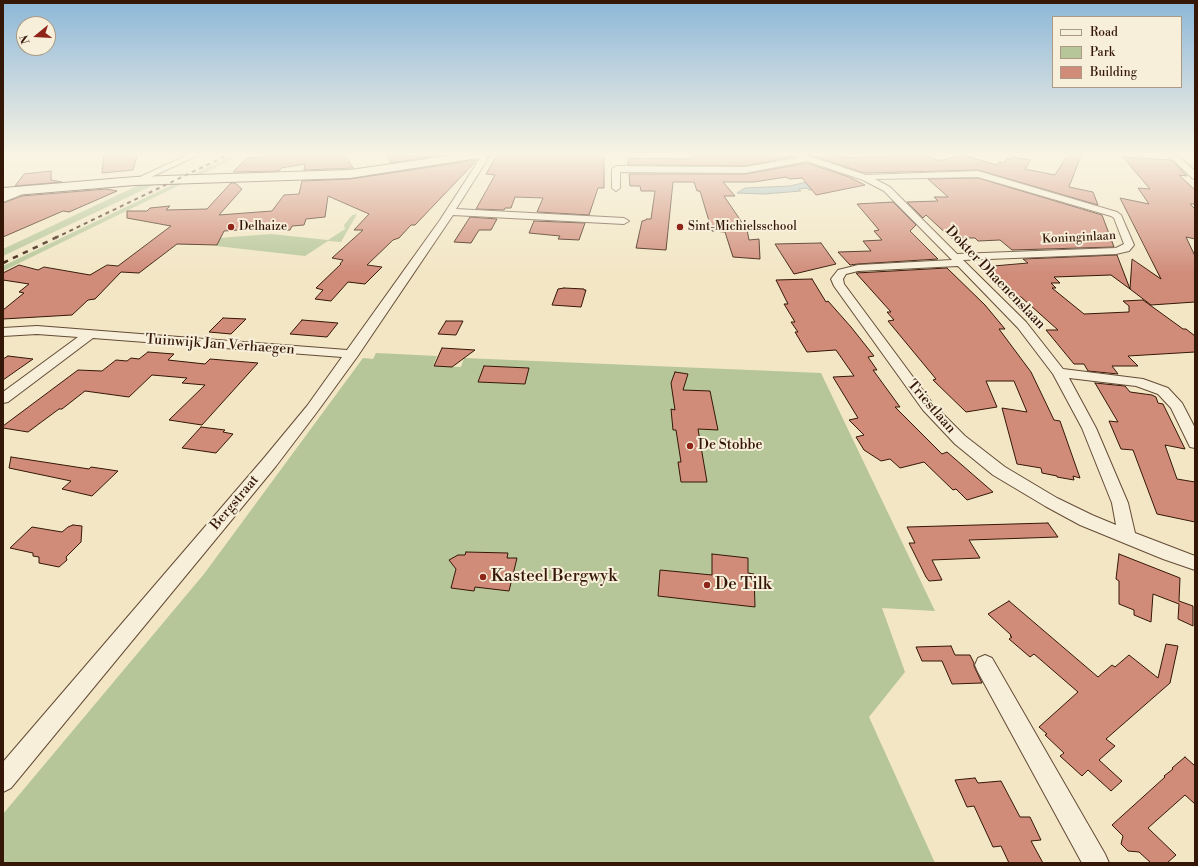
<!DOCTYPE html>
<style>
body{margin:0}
#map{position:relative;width:1198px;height:866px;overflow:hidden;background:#f2e6c4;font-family:"Libre Bodoni",serif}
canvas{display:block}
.frame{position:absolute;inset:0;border:4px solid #351707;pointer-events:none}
.legend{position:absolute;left:1052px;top:16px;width:130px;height:72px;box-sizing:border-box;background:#f7efd9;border:1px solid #a99985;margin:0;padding:5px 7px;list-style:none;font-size:12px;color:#351707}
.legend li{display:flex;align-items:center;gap:8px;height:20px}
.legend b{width:20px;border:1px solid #a99985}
.north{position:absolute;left:16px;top:16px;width:40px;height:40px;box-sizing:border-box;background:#f7efd9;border:1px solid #a99985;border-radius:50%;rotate:252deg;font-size:11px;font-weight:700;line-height:16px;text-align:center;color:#351707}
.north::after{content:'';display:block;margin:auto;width:14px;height:18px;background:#8f2418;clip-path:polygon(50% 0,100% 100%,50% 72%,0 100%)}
</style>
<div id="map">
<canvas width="1198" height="866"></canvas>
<div class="frame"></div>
<ul class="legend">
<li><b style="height:5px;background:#f7efd9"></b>Road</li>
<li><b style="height:11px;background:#b6c698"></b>Park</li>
<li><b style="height:11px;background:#d08b79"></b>Building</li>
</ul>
<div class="north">N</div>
</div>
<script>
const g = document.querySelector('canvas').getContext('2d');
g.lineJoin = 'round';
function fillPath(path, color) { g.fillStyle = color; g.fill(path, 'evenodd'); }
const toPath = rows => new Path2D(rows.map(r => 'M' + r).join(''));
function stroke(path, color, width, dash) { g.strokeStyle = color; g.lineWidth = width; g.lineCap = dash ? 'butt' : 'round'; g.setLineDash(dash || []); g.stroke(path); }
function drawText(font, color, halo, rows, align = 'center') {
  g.font = font + ' "Libre Bodoni",serif'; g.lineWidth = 4; g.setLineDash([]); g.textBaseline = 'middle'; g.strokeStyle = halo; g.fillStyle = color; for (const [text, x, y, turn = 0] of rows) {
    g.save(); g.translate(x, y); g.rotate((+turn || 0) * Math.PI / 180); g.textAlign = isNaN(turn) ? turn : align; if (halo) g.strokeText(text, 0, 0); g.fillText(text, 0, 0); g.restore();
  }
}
const green = toPath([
 [237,153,245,153,197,177,188,177],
 [158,183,3,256,3,249,141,184],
 [176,183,184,183,3,271,3,266],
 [357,214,341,242,328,241,305,256,216,246,218,243,151,241,205,239,271,234,328,240,345,229,344,225,352,215],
 [376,353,437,356,433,366,461,367,464,358,821,373,935,611,882,608,905,672,869,717,935,863,3,863,3,814,204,574,363,358,373,359]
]);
const water = toPath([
 [811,181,817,189,809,190,807,188,799,189,801,191,764,194,737,193,745,188,790,186,811,181]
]);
const building = toPath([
 [104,153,138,153,133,170,102,173,104,153],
 [261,153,343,153,353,168,304,170,305,164,281,168,279,171,233,172,247,158,264,157,261,153],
 [385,153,447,153,448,154,391,163,385,153],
 [501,153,604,153,604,188,598,188,589,215,537,212,543,198,515,197,511,208,505,208,504,210,476,209,495,175,486,174,496,157,501,153],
 [692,153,785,153,793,157,745,166,628,165,628,158,685,159,693,158,692,153],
 [805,153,853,153,842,158,925,154,936,160,945,160,959,154,997,165,999,162,1004,163,1007,158,1011,159,1013,157,1031,160,1025,169,1055,175,1069,153,1082,153,1069,187,1093,192,1098,205,978,170,864,173,805,153],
 [1123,157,1172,160,1187,176,1179,175,1195,190,1195,204,1190,204,1195,209,1195,239,1186,237,1195,256,1195,302,1151,305,1130,289,1132,259,1161,279,1120,198,1149,204,1138,188,1150,189,1123,157],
 [477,160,415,225,411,225,399,238,393,240,367,265,382,267,365,284,348,282,331,301,315,299,323,290,316,288,341,264,340,264,343,260,332,258,363,230,354,230,369,214,328,196,325,217,306,219,304,225,292,226,290,230,264,231,265,228,224,231,217,245,177,244,139,273,121,272,95,299,88,300,72,315,3,319,3,310,24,293,19,292,29,284,3,280,3,273,19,265,38,270,44,267,90,275,107,265,118,266,171,226,127,218,127,211,147,211,150,208,170,206,166,210,207,209,231,183,235,183,242,189,219,215,272,211,284,195,299,194,302,181,350,179,477,160],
 [807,163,849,177,865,185,816,195,802,178,790,179,786,177,754,182,723,182,735,196,724,196,743,224,746,224,749,240,759,239,760,259,733,257,725,232,712,231,700,191,697,191,694,182,673,182,666,250,636,248,642,221,646,220,646,219,651,219,655,191,641,191,640,186,630,186,629,174,745,174,807,163],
 [51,171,51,180,62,182,15,186,24,174,51,171],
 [978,178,1102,215,1114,247,1012,250,1000,240,978,241,975,238,951,238,926,215,923,218,907,202,938,201,934,197,948,197,928,179,978,178],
 [107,189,117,191,69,212,63,211,3,237,3,203,22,196,107,189],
 [893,202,916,225,910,231,938,259,858,264,850,265,838,252,871,251,863,241,882,240,874,231,879,230,857,204,893,202],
 [470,217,497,219,491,230,479,230,471,243,454,242,470,217],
 [534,221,585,223,579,240,558,239,560,236,529,233,534,221],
 [821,243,836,264,794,274,775,244,821,243],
 [1117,255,1130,289,1111,275,1054,277,1060,283,1051,283,1056,288,1052,288,1084,314,1129,312,1129,306,1123,301,1143,300,1183,329,1186,329,1195,336,1195,352,1128,356,1138,366,1112,366,1118,374,1088,371,1084,364,1074,364,1046,330,1058,330,1021,297,1019,297,1012,290,1007,290,982,267,1028,263,1023,259,1117,255],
 [947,268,985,305,1005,329,999,329,1031,372,1054,420,1060,421,1080,478,1073,476,1074,480,1057,477,1057,476,1042,473,1041,468,1017,464,1002,408,1027,412,1014,381,986,381,997,407,966,412,933,380,936,379,888,321,894,320,887,312,891,312,856,273,947,268],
 [812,279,826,302,828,301,851,327,874,356,868,357,877,370,873,370,900,407,895,407,942,454,947,452,993,492,967,500,956,489,953,490,924,462,900,468,890,459,881,461,864,450,856,437,864,435,849,420,858,418,833,377,854,376,836,350,807,352,795,332,798,332,791,322,795,322,784,304,788,304,776,280,812,279],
 [564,288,584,289,584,290,586,290,581,307,552,305,558,289,564,288],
 [223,318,246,319,231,334,209,332,223,318],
 [302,320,338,323,327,337,290,334,302,320],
 [446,321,463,321,456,335,438,334,446,321],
 [442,348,475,350,452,367,434,366,442,348],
 [148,352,174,354,168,360,205,364,210,359,258,363,202,425,169,420,205,385,182,383,187,378,152,375,129,397,85,391,62,409,59,409,28,432,3,428,3,426,78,370,102,371,116,360,127,361,131,358,139,359,148,352],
 [8,356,33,359,3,380,3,359,8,356],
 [484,366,529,368,525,384,478,382,484,366],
 [675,372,688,374,683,390,710,391,718,430,698,429,707,482,681,482,678,462,681,462,676,430,673,430,671,409,675,410,671,383,675,372],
 [1095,383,1125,386,1130,392,1152,395,1156,397,1158,403,1163,404,1185,449,1165,445,1177,479,1195,482,1195,522,1157,514,1133,450,1121,449,1109,421,1118,422,1095,383],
 [201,427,225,430,223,432,233,434,216,453,182,448,201,427],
 [11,457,89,469,91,467,118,471,92,496,62,489,71,481,9,468,11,457],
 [1048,523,1058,537,969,540,980,558,932,560,942,580,929,581,926,577,909,543,915,543,907,527,1048,523],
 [73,525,82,526,81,542,66,557,67,560,59,567,39,563,39,557,33,556,33,553,10,548,32,527,62,532,68,527,73,525],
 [466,552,508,553,507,558,517,558,509,591,475,587,474,591,451,588,456,569,449,560,458,555,465,555,466,552],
 [712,554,748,558,748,573,754,574,755,607,658,596,660,570,712,575,712,554],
 [1119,554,1180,578,1179,601,1193,606,1193,626,1178,619,1179,604,1153,594,1151,622,1134,615,1134,610,1119,604,1119,581,1116,579,1119,554],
 [1009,601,1098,677,1112,665,1115,667,1129,655,1158,678,1166,644,1178,646,1170,683,1106,739,1115,746,1099,760,1122,781,1111,791,1088,770,1082,776,1060,756,1064,753,1045,735,1047,734,1039,727,1078,692,1034,654,1030,657,1009,639,1012,637,1010,636,1011,635,988,614,1009,601],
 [951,646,955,655,970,655,974,663,974,666,982,683,952,684,942,661,922,661,916,647,951,646],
 [1185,757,1195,766,1195,804,1185,795,1148,828,1176,855,1167,863,1151,863,1139,852,1128,851,1121,844,1123,836,1112,825,1165,777,1164,776,1173,769,1172,768,1185,757],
 [975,778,978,783,1001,781,1020,817,1030,817,1041,840,1031,841,1043,863,1009,863,1001,846,993,847,974,806,967,807,955,780,975,778]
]);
const street = toPath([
 [192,153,203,153,138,183,135,184,131,181,192,153],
 [479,153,485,153,487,160,456,209,624,218,629,221,624,224,453,215,357,357,317,412,276,466,11,788,3,792,3,762,264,458,307,406,342,357,93,338,8,402,3,403,3,392,78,337,37,334,3,336,3,328,37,326,347,350,440,220,479,160,479,153],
 [786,153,799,153,866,175,978,171,1117,212,1121,215,1134,245,1129,251,1116,254,963,260,1026,322,1063,369,1143,379,1168,388,1182,403,1195,428,1195,448,1190,447,1171,408,1158,394,1136,386,1069,378,1096,428,1128,503,1135,533,1195,556,1195,570,1163,559,1080,525,1045,506,993,475,955,444,923,410,834,286,831,279,838,270,858,265,952,260,884,191,863,180,807,161,745,173,620,172,620,188,616,191,612,188,612,169,616,166,745,167,798,158,786,153],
 [978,177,1111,216,1114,218,1124,244,1116,248,957,254,890,187,875,179,978,177],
 [958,266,1018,328,1053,374,1082,428,1112,503,1116,525,1092,515,1057,498,1005,467,965,436,933,404,844,284,843,279,846,274,858,271,958,266],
 [1166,153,1175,153,1195,171,1195,179,1192,178,1166,153],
 [25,187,29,190,28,192,3,202,3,196,25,187],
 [985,655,992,658,1105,854,1109,863,1082,863,978,672,975,665,978,658,985,655]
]);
const secondary = toPath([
 [468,153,496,153,491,156,350,178,135,185,3,196,3,188,135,177,350,170,468,153]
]);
const railFar1 = toPath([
 [55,238,232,153]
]);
const rail = toPath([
 [3,263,57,237]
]);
const markers = [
 [231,227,4,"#8f2418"],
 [680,227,4,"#8f2418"],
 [690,446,4,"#8f2418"],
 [483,577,4,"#8f2418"],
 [707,585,4,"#8f2418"]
];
const farPoinames = [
 ["Delhaize",239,227],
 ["Sint-Michielsschool",688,227]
];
const farStreetnames = [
 ["Koninginlaan",1079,238,-3]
];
const streetNames = [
 ["Dokter Dhaenenslaan",995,278,46],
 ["Tuinwijk Jan Verhaegen",220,345,4],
 ["Triestlaan",931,407,49],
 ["Bergstraat",235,503,-50]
];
const poiNames = [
 ["De Stobbe",698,446]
];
const nearPoinames = [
 ["Kasteel Bergwyk",491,577],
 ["De Tilk",715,585]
];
fillPath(green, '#b6c698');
fillPath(water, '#a2bcc0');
stroke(water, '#767a76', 1);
fillPath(building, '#d08b79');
stroke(building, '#351707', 1);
stroke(street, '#644b36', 2);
stroke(secondary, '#351707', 2);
fillPath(street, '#f7efd9');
fillPath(secondary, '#f7efd9');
stroke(railFar1, '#351707', 2, [4, 4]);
stroke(rail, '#351707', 2.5, [5.5, 5.5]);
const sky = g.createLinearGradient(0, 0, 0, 275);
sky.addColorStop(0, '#8cb7d8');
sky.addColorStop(0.56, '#f9f4e4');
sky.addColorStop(1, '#f9f4e400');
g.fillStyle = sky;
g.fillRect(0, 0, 1198, 275);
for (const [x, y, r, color] of markers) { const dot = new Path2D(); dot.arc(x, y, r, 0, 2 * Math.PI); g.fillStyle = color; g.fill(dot); stroke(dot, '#f7efd9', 1.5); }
drawText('12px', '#351707', '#f7efd9', farPoinames, 'left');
drawText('12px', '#351707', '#f7efd9', farStreetnames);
drawText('14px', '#351707', '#f7efd9', streetNames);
drawText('14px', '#351707', '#f7efd9', poiNames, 'left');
drawText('17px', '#351707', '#f7efd9', nearPoinames, 'left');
</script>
